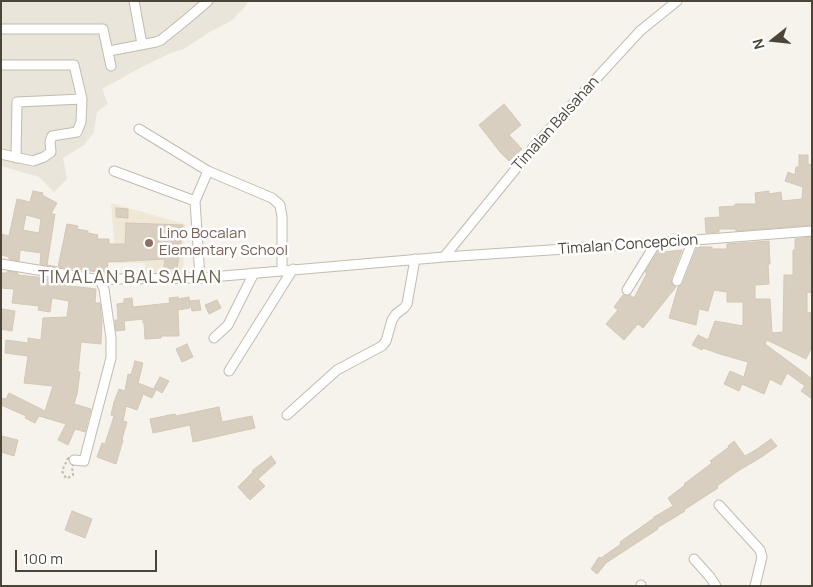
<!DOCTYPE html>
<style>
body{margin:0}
#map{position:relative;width:813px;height:587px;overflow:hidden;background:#f6f3ec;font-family:Manrope,sans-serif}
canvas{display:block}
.frame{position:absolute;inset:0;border:2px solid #4b4439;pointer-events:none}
.north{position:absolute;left:748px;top:15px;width:50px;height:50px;-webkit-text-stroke:4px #fff;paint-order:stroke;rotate:254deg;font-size:14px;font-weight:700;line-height:20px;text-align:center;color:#4b4439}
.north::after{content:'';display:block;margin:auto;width:18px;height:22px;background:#4b4439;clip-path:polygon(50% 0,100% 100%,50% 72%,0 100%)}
.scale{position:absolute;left:15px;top:550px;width:142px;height:22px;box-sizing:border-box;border:2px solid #4b4439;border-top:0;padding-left:6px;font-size:15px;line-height:18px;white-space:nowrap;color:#4b4439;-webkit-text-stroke:4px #fff;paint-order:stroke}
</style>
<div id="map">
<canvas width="813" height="587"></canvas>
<div class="frame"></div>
<div class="north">N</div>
<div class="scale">100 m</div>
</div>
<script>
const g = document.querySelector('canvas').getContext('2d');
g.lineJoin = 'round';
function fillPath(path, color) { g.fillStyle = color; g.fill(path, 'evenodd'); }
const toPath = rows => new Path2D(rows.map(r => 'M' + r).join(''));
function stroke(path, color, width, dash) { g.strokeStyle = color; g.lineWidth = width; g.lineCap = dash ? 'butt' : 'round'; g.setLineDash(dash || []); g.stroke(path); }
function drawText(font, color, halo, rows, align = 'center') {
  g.font = font + ' Manrope,sans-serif'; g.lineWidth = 5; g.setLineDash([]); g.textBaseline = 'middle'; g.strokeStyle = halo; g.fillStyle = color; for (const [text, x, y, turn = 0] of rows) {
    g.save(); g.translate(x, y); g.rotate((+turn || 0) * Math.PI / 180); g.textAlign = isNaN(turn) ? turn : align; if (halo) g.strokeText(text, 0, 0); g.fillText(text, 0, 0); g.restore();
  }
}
const residential = toPath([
 [1,1,249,1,242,10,231,21,208,33,184,49,171,53,140,68,102,89,108,104,97,112,94,132,84,145,63,158,67,179,54,192,39,177,1,166]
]);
const education = toPath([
 [111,203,185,224,183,274,146,272,145,263,116,263]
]);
const building = toPath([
 [504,104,521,125,509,135,522,149,509,161,500,152,479,125,504,104],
 [799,155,808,155,808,164,812,165,812,225,736,231,736,229,719,229,719,232,706,233,705,218,720,217,719,207,735,206,735,204,756,204,755,193,769,191,769,194,781,192,782,201,802,199,803,187,785,181,788,172,795,175,796,167,799,167,799,155],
 [33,191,43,193,42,195,57,203,51,214,55,214,47,265,57,267,40,264,41,253,20,250,19,261,9,259,9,257,1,255,1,234,9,236,17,199,30,202,33,191],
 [26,215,41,219,39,233,23,230,26,215],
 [116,208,128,209,128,218,116,217,116,208],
 [126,223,183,225,182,241,181,241,177,269,164,268,165,259,108,262,107,273,58,267,67,224,78,226,77,229,88,231,88,233,98,235,97,239,109,239,109,244,125,244,126,223],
 [811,237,812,293,807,292,807,312,812,313,812,347,806,359,767,340,765,344,811,378,812,377,812,399,801,391,805,386,787,373,781,385,770,379,764,394,742,384,739,391,724,384,730,371,744,377,748,362,720,354,703,348,702,350,692,345,698,335,708,340,715,321,743,326,743,302,727,302,727,292,714,290,708,311,699,309,696,325,669,318,678,287,683,283,697,247,712,247,712,249,727,249,727,244,769,241,770,264,768,264,769,284,755,285,755,299,770,299,772,333,783,332,784,275,793,275,793,250,795,250,795,239,811,237],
 [660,249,664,252,682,250,671,279,672,284,676,287,643,328,638,324,624,340,606,324,618,310,614,307,623,295,626,296,630,295,634,298,647,273,645,272,660,249],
 [8,271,18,273,18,275,55,279,55,282,71,284,71,286,96,289,95,303,100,303,102,322,101,344,81,342,78,372,80,372,77,394,74,404,91,409,85,432,75,429,68,445,58,440,66,424,39,416,35,423,25,418,26,416,1,405,1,398,6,399,9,393,45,411,53,386,24,383,28,356,5,353,6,340,28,343,28,338,41,340,43,318,67,317,69,301,52,298,50,312,38,310,39,306,12,303,14,289,1,288,1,273,7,273,8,271],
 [178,297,178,299,189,297,190,308,178,310,179,336,161,336,161,338,145,339,144,323,143,323,143,319,124,321,125,330,116,331,115,320,118,320,117,304,124,303,124,299,132,298,133,307,170,303,169,298,178,297],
 [199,300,201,310,192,311,190,301,199,300],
 [217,300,221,308,209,314,205,305,217,300],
 [2,309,15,311,12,331,1,329,2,309],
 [187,344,193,357,182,362,176,349,187,344],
 [135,361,143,363,138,383,156,390,152,398,145,395,144,392,137,410,126,406,123,421,127,422,122,439,123,440,116,464,97,457,102,443,105,444,114,416,111,415,114,402,119,389,125,391,128,374,131,375,135,361],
 [160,377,169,381,162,393,154,388,160,377],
 [219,407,222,422,252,416,255,428,193,442,190,425,153,433,150,419,175,414,176,416,219,407],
 [1,436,18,440,14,456,1,452,1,436],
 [771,439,777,446,763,456,738,471,717,486,718,488,684,510,685,511,657,528,658,529,606,563,597,574,591,569,599,557,601,558,621,544,620,542,654,518,654,517,673,506,668,498,685,485,684,484,712,463,710,461,729,447,728,446,734,441,745,456,757,449,771,439],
 [271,456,276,463,258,479,265,486,250,500,238,487,253,472,252,471,271,456],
 [72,511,92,519,85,538,65,530,72,511]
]);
const path = toPath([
 [68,458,74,460,74,462,72,467,73,475,68,478,66,478,62,471,68,458]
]);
const street = toPath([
 [134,1,142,44],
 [1,29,103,29,111,66],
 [109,51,156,42,161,40,187,19,208,1],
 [1,65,74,65,82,99,81,122,77,132,52,136,50,142,51,152,44,157,33,161,1,154],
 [139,129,208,171,272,198,280,205,282,217,282,270],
 [16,158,17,102,82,99],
 [114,171,195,201],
 [444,257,536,144,640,31,677,1],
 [1,264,100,280,117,279,200,278,444,257,656,243,812,231],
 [200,278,195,201,208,171],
 [677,281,693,240],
 [627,290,656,243],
 [214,338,228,325,254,273],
 [229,371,293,269],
 [287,415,337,370,382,346,386,341,392,320,396,314,404,308,407,304,415,259],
 [74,460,84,461,91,434,111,358,111,338,104,289,100,280],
 [719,505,760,550,762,557,755,586],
 [694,559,710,577,716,586],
 [641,585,641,586]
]);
const markers = [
 [149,243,5,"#8d6e63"]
];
const streetNames = [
 ["Timalan Balsahan",556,124,-48],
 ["Timalan Concepcion",628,245,-4]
];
const educationNames = [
 ["Lino Bocalan",159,234],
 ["Elementary School",159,251]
];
const quarterNames = [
 ["TIMALAN BALSAHAN",130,278]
];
fillPath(residential, '#eae5da');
fillPath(education, '#efe8d6');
fillPath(building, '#d8cfc1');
stroke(building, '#d3c7b4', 1);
stroke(street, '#c2bbae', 11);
stroke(path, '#c4b79f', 2, [2.5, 2.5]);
stroke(street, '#fff', 9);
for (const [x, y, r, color] of markers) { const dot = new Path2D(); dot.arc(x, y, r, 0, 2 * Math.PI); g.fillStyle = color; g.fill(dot); stroke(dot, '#fff', 2); }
drawText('15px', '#4b4439', '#fff', streetNames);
drawText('15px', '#785e54', '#fff', educationNames, 'left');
g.letterSpacing = '1px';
drawText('18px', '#6e6250', '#fff', quarterNames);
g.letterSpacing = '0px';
</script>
